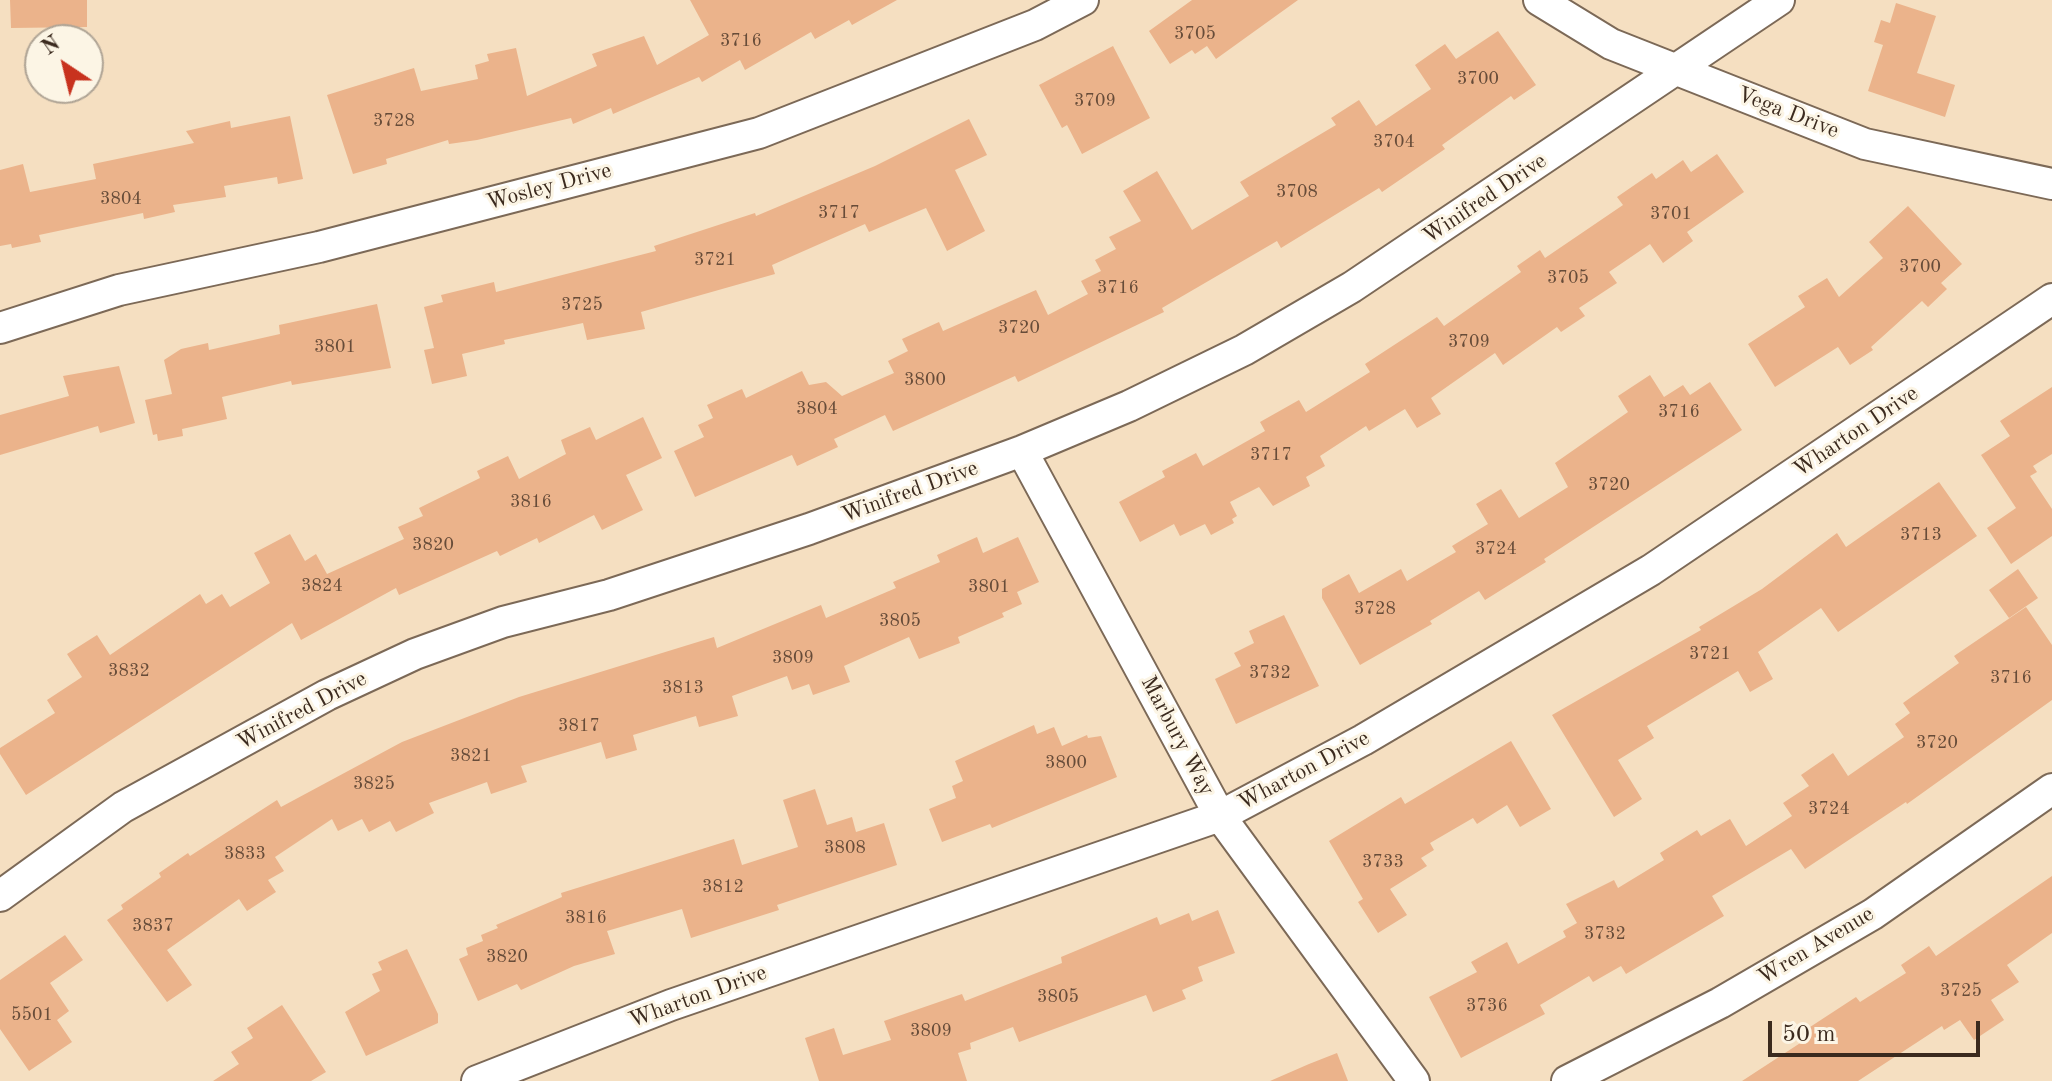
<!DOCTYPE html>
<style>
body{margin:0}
#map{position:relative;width:2052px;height:1081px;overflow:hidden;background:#f5dfc1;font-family:"Old Standard TT",serif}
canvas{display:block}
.north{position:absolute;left:24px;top:24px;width:80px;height:80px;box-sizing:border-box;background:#fcf5e5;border:2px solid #afa495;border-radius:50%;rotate:325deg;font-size:22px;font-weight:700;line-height:32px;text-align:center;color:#3b2a1e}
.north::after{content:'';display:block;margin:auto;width:28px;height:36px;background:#c8321e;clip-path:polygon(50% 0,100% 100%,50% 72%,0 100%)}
.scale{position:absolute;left:1768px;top:1021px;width:212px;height:36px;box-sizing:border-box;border:4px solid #3b2a1e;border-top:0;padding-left:10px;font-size:24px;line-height:28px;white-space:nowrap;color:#3b2a1e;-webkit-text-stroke:6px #fcf5e5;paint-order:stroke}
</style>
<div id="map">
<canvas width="2052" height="1081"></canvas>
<div class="north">N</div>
<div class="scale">50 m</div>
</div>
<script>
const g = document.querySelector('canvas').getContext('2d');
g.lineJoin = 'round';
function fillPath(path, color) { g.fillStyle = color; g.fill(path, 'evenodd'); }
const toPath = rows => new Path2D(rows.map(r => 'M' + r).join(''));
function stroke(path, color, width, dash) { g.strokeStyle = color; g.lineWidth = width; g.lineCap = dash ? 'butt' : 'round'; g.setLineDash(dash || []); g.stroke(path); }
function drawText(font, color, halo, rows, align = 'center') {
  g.font = font + ' "Old Standard TT",serif'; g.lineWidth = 6; g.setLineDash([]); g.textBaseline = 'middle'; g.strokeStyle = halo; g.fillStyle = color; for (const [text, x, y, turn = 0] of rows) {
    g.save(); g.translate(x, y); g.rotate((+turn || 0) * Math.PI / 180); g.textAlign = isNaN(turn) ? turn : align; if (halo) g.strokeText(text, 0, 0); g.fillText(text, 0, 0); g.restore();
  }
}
const building = toPath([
 [10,0,87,0,87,27,11,28],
 [690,0,897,0,852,25,849,20,815,39,811,32,745,70,740,60,702,82,699,77,613,114,611,108,573,124,571,118,477,140,449,144,448,140,386,159,387,164,353,174,327,95,414,68,421,91,478,79,475,65,489,61,487,54,516,48,527,96,597,66,592,54,644,36,657,65,709,35],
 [1192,0,1298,0,1216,59,1207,46,1195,54,1192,50,1170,64,1149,31],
 [1896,3,1936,16,1917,73,1955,85,1945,117,1868,91,1883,45,1874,42,1881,20,1890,23],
 [1498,31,1536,85,1514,100,1511,96,1442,145,1445,149,1382,192,1379,188,1281,248,1277,241,1162,308,1164,312,1018,382,1015,376,893,431,885,415,834,439,838,447,797,466,792,455,695,497,674,451,704,437,698,425,713,418,707,405,742,389,746,398,802,371,809,385,826,382,842,396,894,373,888,361,908,351,902,339,939,322,943,331,1036,290,1048,315,1088,294,1081,281,1101,271,1095,260,1116,249,1109,237,1141,221,1123,191,1157,171,1192,230,1249,196,1240,182,1336,125,1331,118,1359,100,1376,126,1431,89,1415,65,1445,44,1456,59],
 [1113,46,1150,118,1082,154,1067,125,1062,128,1039,85],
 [290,116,303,179,278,184,277,177,224,186,226,197,173,205,175,212,144,219,143,213,39,235,41,242,12,248,11,244,0,246,0,170,23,164,30,192,96,179,93,164,194,143,186,131,230,121,231,128],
 [969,119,987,155,955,170,985,231,947,251,926,208,869,232,865,224,772,265,775,274,641,312,645,329,587,340,583,323,504,340,505,344,462,354,467,376,432,384,424,350,434,348,424,307,443,302,441,295,494,282,496,292,656,251,654,246,755,213,756,216,875,166],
 [1717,154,1744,192,1687,232,1693,241,1663,263,1650,244,1609,272,1617,283,1579,308,1585,316,1561,332,1557,327,1503,365,1495,353,1431,398,1441,414,1417,428,1405,409,1369,431,1366,426,1320,456,1325,466,1306,477,1310,486,1273,506,1259,487,1230,502,1237,516,1232,519,1234,523,1211,535,1205,524,1180,536,1174,524,1140,542,1119,502,1165,477,1162,471,1196,453,1203,466,1265,431,1260,422,1299,400,1306,412,1370,372,1365,364,1437,317,1444,326,1521,272,1517,266,1540,250,1545,258,1623,205,1617,197,1652,173,1656,179,1683,160,1691,172],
 [1908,206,1962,264,1941,283,1947,289,1928,307,1922,301,1871,347,1873,350,1850,365,1838,347,1775,387,1748,344,1805,307,1798,296,1827,278,1839,297,1883,258,1869,242],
 [377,304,391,368,292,385,291,381,222,397,227,419,182,429,183,436,158,441,157,434,153,435,145,400,172,394,164,360,181,349,208,343,209,350,280,334,279,325],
 [119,366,135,423,100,433,98,426,0,455,0,415,69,396,63,376],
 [1650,375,1664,397,1683,385,1690,395,1710,382,1742,430,1544,559,1546,562,1485,600,1479,591,1430,621,1432,624,1360,665,1322,598,1322,589,1349,574,1359,593,1401,569,1407,581,1456,552,1452,546,1488,524,1476,504,1501,489,1519,518,1568,487,1555,463,1628,412,1618,396],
 [2052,387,2052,454,2033,466,2037,472,2030,476,2052,509,2052,536,2011,564,1987,528,2016,508,1981,455,2010,436,2000,421],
 [643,417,662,458,626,475,643,510,602,530,594,515,539,543,537,538,500,556,497,551,399,595,396,588,301,640,292,623,26,795,0,754,0,748,55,713,47,700,82,677,67,654,97,635,110,655,200,594,206,604,222,594,230,607,270,583,254,553,290,534,305,561,316,554,327,574,404,539,398,527,423,516,419,508,480,478,477,471,508,456,519,479,566,454,561,440,590,427,596,440],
 [1939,482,1977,536,1838,632,1821,608,1758,652,1773,679,1750,692,1738,671,1647,726,1654,738,1618,760,1642,799,1614,817,1552,715,1701,630,1699,627,1762,589,1837,533,1846,547],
 [977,537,983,553,1018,537,1039,582,1017,592,1022,604,1002,613,1004,617,958,637,960,643,919,659,909,637,844,666,850,682,813,695,809,684,792,690,787,676,732,696,738,716,699,727,696,716,633,735,637,750,606,759,601,742,521,766,527,782,491,794,487,782,429,803,434,813,396,832,390,821,369,832,362,819,338,831,332,819,275,857,284,871,268,880,276,892,247,911,239,899,167,950,192,985,167,1002,107,920,123,909,121,905,161,877,159,873,188,853,190,856,277,800,281,807,402,742,519,697,714,637,717,648,821,605,826,618,896,588,893,582,940,562,937,555],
 [2018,569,2038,598,2009,618,1989,590],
 [2026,607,2052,645,2052,700,1907,804,1906,802,1805,869,1791,849,1712,896,1724,916,1626,974,1621,966,1593,982,1589,976,1540,1005,1545,1014,1461,1058,1429,997,1477,972,1471,962,1507,942,1518,964,1566,937,1563,931,1577,923,1566,904,1614,880,1618,888,1664,860,1660,853,1697,830,1701,836,1730,819,1746,846,1792,816,1783,803,1809,786,1801,775,1833,753,1848,776,1904,737,1895,724,1910,713,1903,703,1959,663,1954,656],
 [1284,615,1319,686,1236,724,1215,679,1241,666,1234,653,1254,643,1249,631],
 [1034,725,1037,734,1054,727,1062,746,1087,735,1088,738,1101,736,1117,777,992,828,990,824,942,842,929,809,956,798,952,786,963,781,955,761],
 [1511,741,1551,809,1520,827,1507,805,1477,824,1473,818,1430,843,1434,850,1421,858,1427,866,1390,889,1407,915,1378,933,1358,902,1363,899,1329,841,1401,797,1405,804],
 [815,789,827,825,852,817,856,832,884,823,897,865,777,905,779,910,691,938,682,909,607,931,615,954,574,966,521,990,517,984,478,1001,459,959,468,955,466,948,483,941,481,935,498,928,496,925,562,897,561,893,734,839,742,865,798,847,783,800],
 [2052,876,2052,933,2007,965,2019,982,1991,1000,2004,1020,1974,1040,1960,1020,1944,1030,1942,1026,1858,1081,1742,1081,1811,1036,1807,1029,1856,997,1860,1002,1906,973,1901,965,1929,946,1936,956],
 [1218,910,1235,953,1198,967,1203,981,1182,990,1186,999,1153,1012,1146,995,1019,1042,1013,1027,970,1043,971,1049,958,1053,967,1081,819,1081,805,1038,834,1028,843,1055,891,1040,884,1021,962,994,965,1001,1062,963,1061,957,1157,917,1160,925,1189,913,1192,921],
 [65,935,83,960,50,983,69,1011,57,1020,72,1042,29,1071,0,1029,0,980],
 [407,949,438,1014,438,1023,366,1056,345,1012,380,991,372,974,382,970,378,962],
 [282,1005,326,1072,311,1081,213,1081,239,1064,231,1052,253,1038,247,1028],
 [1337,1053,1348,1081,1270,1081,1309,1064]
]);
const minor = toPath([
 [1539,0,1611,44,1865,144,2052,184],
 [0,328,119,290,319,247,759,133,1035,25,1083,0],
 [1022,451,1220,816,1414,1081],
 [0,896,123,807,327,695,415,654,503,622,609,595,809,529,1022,451,1129,406,1244,350,1352,287,1779,0],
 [477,1081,671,1005,1220,816,1363,740,1651,570,2052,299],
 [1567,1081,1720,1003,1873,914,2052,789]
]);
const numberNames = [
 ["3705",1195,34],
 ["3716",741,41],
 ["3700",1478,79],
 ["3709",1095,101],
 ["3728",394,121],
 ["3704",1394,142],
 ["3708",1297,192],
 ["3804",121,199],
 ["3717",839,213],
 ["3701",1671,214],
 ["3721",715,260],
 ["3700",1920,267],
 ["3705",1568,278],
 ["3716",1118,288],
 ["3725",582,305],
 ["3720",1019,328],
 ["3709",1469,342],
 ["3801",335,347],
 ["3800",925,380],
 ["3804",817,409],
 ["3716",1679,412],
 ["3717",1271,455],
 ["3720",1609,485],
 ["3816",531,502],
 ["3713",1921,535],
 ["3820",433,545],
 ["3724",1496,549],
 ["3824",322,586],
 ["3801",989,587],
 ["3728",1375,609],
 ["3805",900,621],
 ["3721",1710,654],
 ["3809",793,658],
 ["3832",129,671],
 ["3732",1270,673],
 ["3716",2011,678],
 ["3813",683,688],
 ["3817",579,726],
 ["3720",1937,743],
 ["3821",471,756],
 ["3800",1066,763],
 ["3825",374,784],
 ["3724",1829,809],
 ["3808",845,848],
 ["3833",245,854],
 ["3733",1383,862],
 ["3812",723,887],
 ["3816",586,918],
 ["3837",153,926],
 ["3732",1605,934],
 ["3820",507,957],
 ["3725",1961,991],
 ["3805",1058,997],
 ["3736",1487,1006],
 ["5501",32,1015],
 ["3809",931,1031]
];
const streetNames = [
 ["Vega Drive",1788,113,21],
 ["Wosley Drive",549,187,-15],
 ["Winifred Drive",1485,199,-34],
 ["Wharton Drive",1856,432,-34],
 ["Winifred Drive",910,492,-20],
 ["Winifred Drive",302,711,-28],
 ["Marbury Way",1177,736,62],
 ["Wharton Drive",1304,771,-28],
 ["Wren Avenue",1816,946,-31],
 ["Wharton Drive",698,997,-20]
];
fillPath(building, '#ebb38b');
stroke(minor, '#7c6957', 34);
stroke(minor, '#fff', 30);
drawText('18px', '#674c39', null, numberNames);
drawText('22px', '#3b2a1e', '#fcf5e5', streetNames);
</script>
